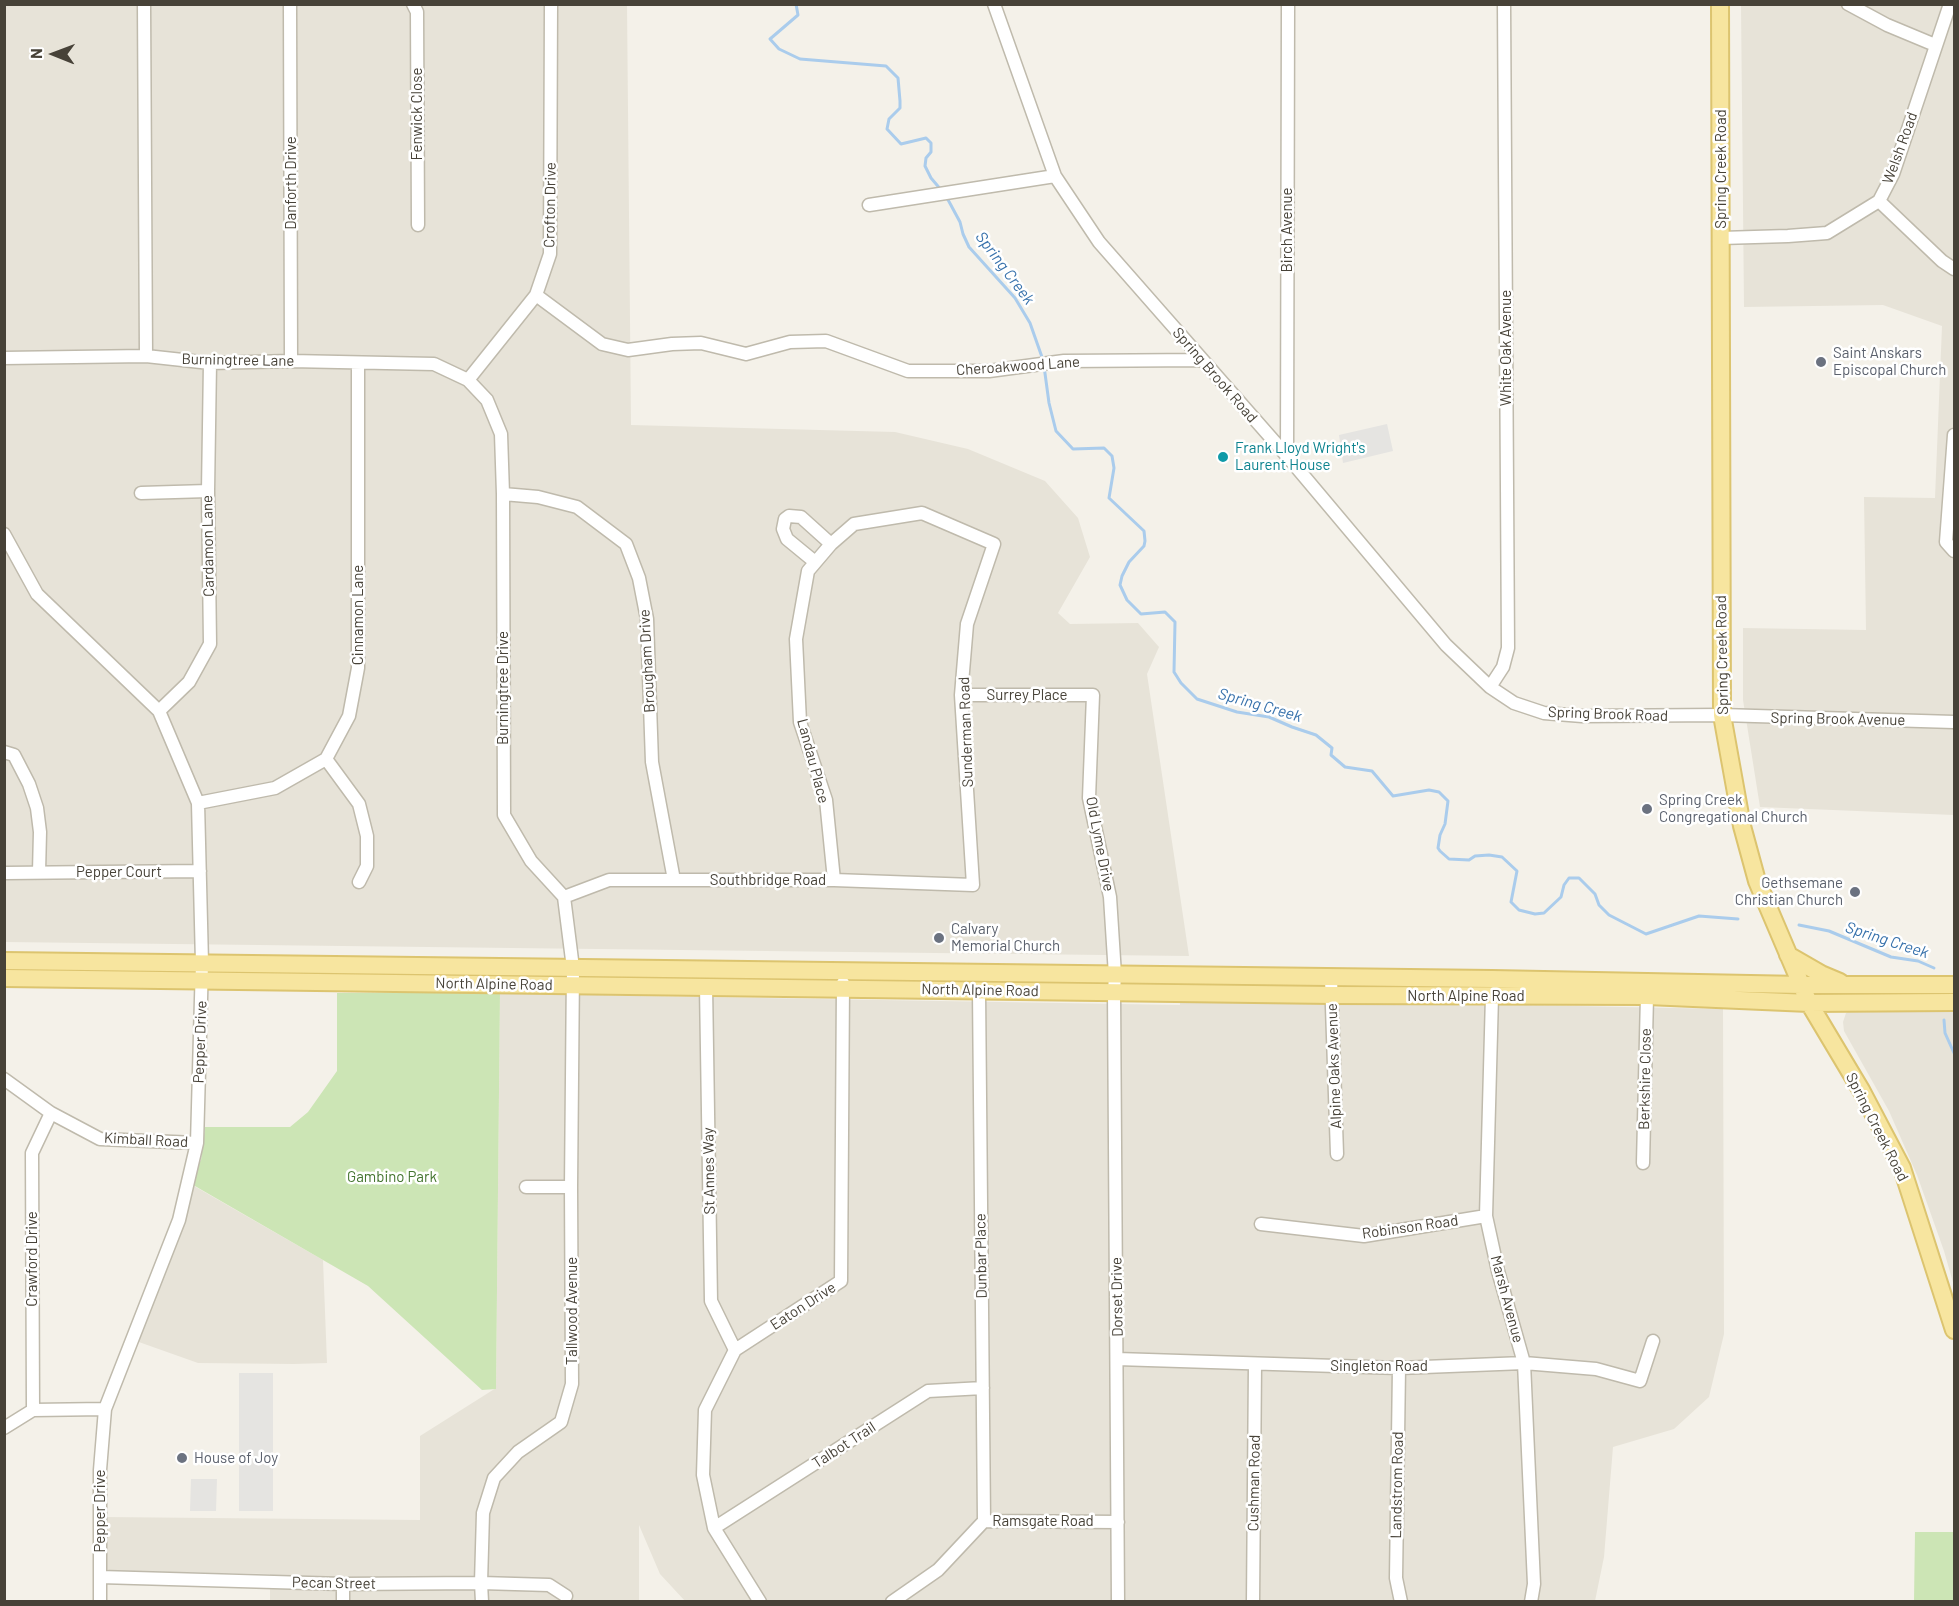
<!DOCTYPE html>
<style>
body{margin:0}
#map{position:relative;width:1959px;height:1606px;overflow:hidden;background:#f4f1e9;font-family:Barlow,sans-serif}
canvas{display:block}
.frame{position:absolute;inset:0;border:6px solid #474238;pointer-events:none}
.north{position:absolute;left:24px;top:24px;width:60px;height:60px;-webkit-text-stroke:4px #fff;paint-order:stroke;rotate:271deg;font-size:16px;font-weight:700;line-height:24px;text-align:center;color:#474238}
.north::after{content:'';display:block;margin:auto;width:21px;height:27px;background:#474238;clip-path:polygon(50% 0,100% 100%,50% 72%,0 100%)}
</style>
<div id="map">
<canvas width="1959" height="1606"></canvas>
<div class="frame"></div>
<div class="north">N</div>
</div>
<script>
const g = document.querySelector('canvas').getContext('2d');
g.lineJoin = 'round';
function fillPath(path, color) { g.fillStyle = color; g.fill(path, 'evenodd'); }
const toPath = rows => new Path2D(rows.map(r => 'M' + r).join(''));
function stroke(path, color, width, dash) { g.strokeStyle = color; g.lineWidth = width; g.lineCap = dash ? 'butt' : 'round'; g.setLineDash(dash || []); g.stroke(path); }
function drawText(font, color, halo, rows, align = 'center') {
  g.font = font + ' Barlow,sans-serif'; g.lineWidth = 5; g.setLineDash([]); g.textBaseline = 'middle'; g.strokeStyle = halo; g.fillStyle = color; for (const [text, x, y, turn = 0] of rows) {
    g.save(); g.translate(x, y); g.rotate((+turn || 0) * Math.PI / 180); g.textAlign = isNaN(turn) ? turn : align; if (halo) g.strokeText(text, 0, 0); g.fillText(text, 0, 0); g.restore();
  }
}
const residential = toPath([
 [4,5,627,5,631,425,895,432,968,449,1045,481,1078,518,1090,557,1058,613,1070,624,1138,623,1159,647,1147,674,1189,956,5,942],
 [1741,5,1954,5,1954,815,1760,807,1743,700,1743,628,1866,630,1864,497,1935,498,1942,326,1883,305,1744,307],
 [500,992,639,996,1180,1005,1180,998,1723,1009,1724,1334,1709,1397,1674,1429,1613,1447,1604,1557,1595,1601,685,1601,660,1574,639,1525,639,1601,270,1601,270,1574,112,1571,107,1569,104,1564,104,1517,420,1520,420,1436,496,1388],
 [1854,1008,1954,1008,1954,1286,1944,1251,1917,1175,1889,1111,1844,1031,1843,1022,1846,1013],
 [194,1186,323,1260,327,1363,294,1364,198,1363,136,1341,174,1252]
]);
const green = toPath([
 [500,992,496,1389,482,1390,368,1286,188,1182,201,1160,205,1127,290,1127,308,1112,337,1071,337,993],
 [1915,1532,1954,1532,1954,1601,1914,1601]
]);
const parking = toPath([
 [1387,424,1393,451,1343,463,1339,435],
 [239,1373,273,1373,273,1511,239,1511],
 [191,1479,217,1479,216,1511,190,1511]
]);
const stream = toPath([
 [796,4,798,15,770,39,779,49,800,59,886,66,898,78,900,101,900,108,889,119,887,129,901,144,926,138,931,143,931,152,926,158,925,166,931,178,942,191],
 [946,196,960,222,963,234,969,247,1015,298,1030,323,1043,360],
 [1044,366,1049,403,1056,431,1073,449,1104,448,1112,456,1114,468,1109,498,1144,531,1145,541,1144,546,1129,562,1122,576,1120,585,1127,600,1141,614,1165,612,1175,622,1174,672,1181,683,1197,699,1237,712,1269,717,1292,727,1316,735,1332,748,1331,755,1345,767,1372,771,1393,796,1429,790,1439,792,1448,801,1445,824,1440,835,1438,848,1440,851,1449,859,1469,860,1475,856,1489,855,1502,857,1517,871,1511,902,1519,910,1535,914,1544,913,1561,897,1564,885,1569,878,1579,878,1595,894,1599,905,1609,915,1646,934,1699,916,1738,919],
 [1799,925,1829,931,1891,957,1918,961,1934,968],
 [1944,1020,1945,1033,1954,1053]
]);
const minor = toPath([
 [144,4,146,356],
 [290,4,291,361],
 [413,4,417,12,418,225],
 [994,4,1055,176,1099,242,1287,456,1446,645,1490,687,1514,703,1544,713,1582,716,1722,715,1954,722],
 [1848,4,1887,25,1935,45],
 [1879,201,1942,261,1954,269],
 [869,205,1055,176],
 [1721,238,1788,236,1827,233,1879,201,1893,174,1950,4],
 [536,295,602,344,628,350,672,344,701,343,746,354,790,342,826,341,908,371,989,371,1064,361,1202,360],
 [4,358,146,356,210,363,291,361,434,364,468,380,487,400,501,434,503,494,504,815,531,861,564,897,573,968,571,1187,572,1384,561,1422,518,1452,494,1478,483,1513,481,1583,482,1602],
 [468,380,536,295,550,254,551,4],
 [1954,435,1946,542,1954,551],
 [1287,456,1288,4],
 [141,493,208,491],
 [503,494,538,497,577,507,626,544,639,578,647,619,652,762,674,880],
 [4,534,37,594,159,711,198,803,202,963,197,1143,179,1220,105,1409,100,1470,100,1602],
 [815,562,787,539,783,529,785,519,789,516,801,517,831,544],
 [1490,687,1503,667,1508,648,1504,4],
 [961,695,1093,695,1089,798,1110,897,1115,975,1114,992,1118,1602],
 [159,711,189,682,210,644,208,491,210,363],
 [4,752,14,755,29,784,37,808,40,832,39,872],
 [326,759,359,804,367,836,367,866,359,882],
 [198,803,275,788,326,759,349,716,358,668,358,363],
 [6,873,200,871],
 [564,897,609,880,834,880,973,885,961,695,967,624,994,544,922,513,854,524,831,544,808,571,796,639,800,722,826,800,834,880],
 [1331,978,1337,1154],
 [706,986,711,1301,735,1350],
 [979,991,984,1521],
 [1492,996,1486,1216,1498,1271,1524,1363,1534,1584,1531,1602],
 [4,1079,51,1113,100,1139,197,1143],
 [1643,1163,1647,996],
 [526,1187,571,1187],
 [1261,1224,1364,1236,1486,1216],
 [1117,1359,1399,1368,1524,1363,1596,1369,1640,1381,1653,1341],
 [1399,1368,1396,1578,1401,1602],
 [33,1410,32,1153,51,1113],
 [4,1428,33,1410,105,1409],
 [714,1528,928,1391,983,1388],
 [100,1577,343,1584,481,1583,549,1585,566,1596],
 [343,1584,343,1602],
 [760,1602,714,1528,703,1475,705,1410,735,1350,841,1281,843,983],
 [892,1602,938,1570,984,1521,1118,1522],
 [1253,1602,1255,1364]
]);
const major = toPath([
 [1720,4,1722,715,1742,826,1757,881,1809,1003,1861,1090,1902,1168,1954,1330],
 [1788,955,1821,974,1840,982],
 [4,961,1492,979,1802,985,1954,985],
 [4,978,1332,995,1647,996,1809,1003,1954,1002]
]);
const markers = [
 [1821,362,6,"#6b7280"],
 [1223,457,6,"#0f9aa8"],
 [1647,809,6,"#6b7280"],
 [1855,892,6,"#6b7280"],
 [939,938,6,"#6b7280"],
 [182,1458,6,"#6b7280"]
];
const streetNames = [
 ["Fenwick Close",417,114,-90],
 ["Welsh Road",1900,148,-70],
 ["Spring Creek Road",1721,169,-90],
 ["Danforth Drive",291,183,-90],
 ["Crofton Drive",550,205,-89],
 ["Birch Avenue",1287,230,-90],
 ["White Oak Avenue",1506,348,-90],
 ["Burningtree Lane",238,360,1],
 ["Cheroakwood Lane",1018,366,-4],
 ["Spring Brook Road",1215,375,49],
 ["Cardamon Lane",208,546,-91],
 ["Cinnamon Lane",358,615,-90],
 ["Spring Creek Road",1722,655,-91],
 ["Brougham Drive",647,661,-93],
 ["Burningtree Drive",503,688,-90],
 ["Surrey Place",1027,695],
 ["Spring Brook Road",1608,714,2],
 ["Spring Brook Avenue",1838,719,1],
 ["Sunderman Road",966,732,-92],
 ["Landau Place",813,761,75],
 ["Old Lyme Drive",1100,844,79],
 ["Pepper Court",119,872],
 ["Southbridge Road",768,880],
 ["North Alpine Road",494,984,1],
 ["North Alpine Road",980,990,1],
 ["North Alpine Road",1466,996],
 ["Pepper Drive",200,1042,-88],
 ["Alpine Oaks Avenue",1334,1066,-92],
 ["Berkshire Close",1645,1079,-89],
 ["Spring Creek Road",1877,1127,63],
 ["Kimball Road",146,1140,3],
 ["St Annes Way",709,1171,-91],
 ["Robinson Road",1410,1227,-8],
 ["Dunbar Place",981,1256,-91],
 ["Crawford Drive",32,1259,-90],
 ["Dorset Drive",1117,1297,-91],
 ["Marsh Avenue",1507,1299,75],
 ["Eaton Drive",803,1306,-33],
 ["Tallwood Avenue",572,1311,-90],
 ["Singleton Road",1379,1366],
 ["Talbot Trail",844,1445,-33],
 ["Cushman Road",1254,1483,-89],
 ["Landstrom Road",1397,1485,-89],
 ["Pepper Drive",100,1511,-90],
 ["Ramsgate Road",1043,1521],
 ["Pecan Street",334,1583,1]
];
const worshipNames = [
 ["Saint Anskars",1833,353],
 ["Episcopal Church",1833,370],
 ["Spring Creek",1659,800],
 ["Congregational Church",1659,817],
 ["Gethsemane",1843,883,"right"],
 ["Christian Church",1843,900,"right"],
 ["Calvary",951,929],
 ["Memorial Church",951,946],
 ["House of Joy",194,1458]
];
const cultureNames = [
 ["Frank Lloyd Wright's",1235,448],
 ["Laurent House",1235,465]
];
const parkNames = [
 ["Gambino Park",392,1177]
];
const waterNames = [
 ["Spring Creek",1005,268,53],
 ["Spring Creek",1260,705,16],
 ["Spring Creek",1887,940,18]
];
fillPath(residential, '#e7e3d8');
fillPath(green, '#cce5b5');
fillPath(parking, '#e5e4e1');
stroke(stream, '#aaccec', 3);
stroke(minor, '#bfbaac', 15);
stroke(major, '#dcc46f', 20);
stroke(minor, '#fff', 12);
stroke(major, '#f7e59f', 16);
for (const [x, y, r, color] of markers) { const dot = new Path2D(); dot.arc(x, y, r, 0, 2 * Math.PI); g.fillStyle = color; g.fill(dot); stroke(dot, '#fff', 2); }
drawText('15px', '#474238', '#fff', streetNames);
drawText('15px', '#5b616d', '#fff', worshipNames, 'left');
drawText('15px', '#0d838f', '#fff', cultureNames, 'left');
drawText('15px', '#44752f', '#fff', parkNames);
drawText('italic 16px', '#3872ac', '#fff', waterNames);
</script>
